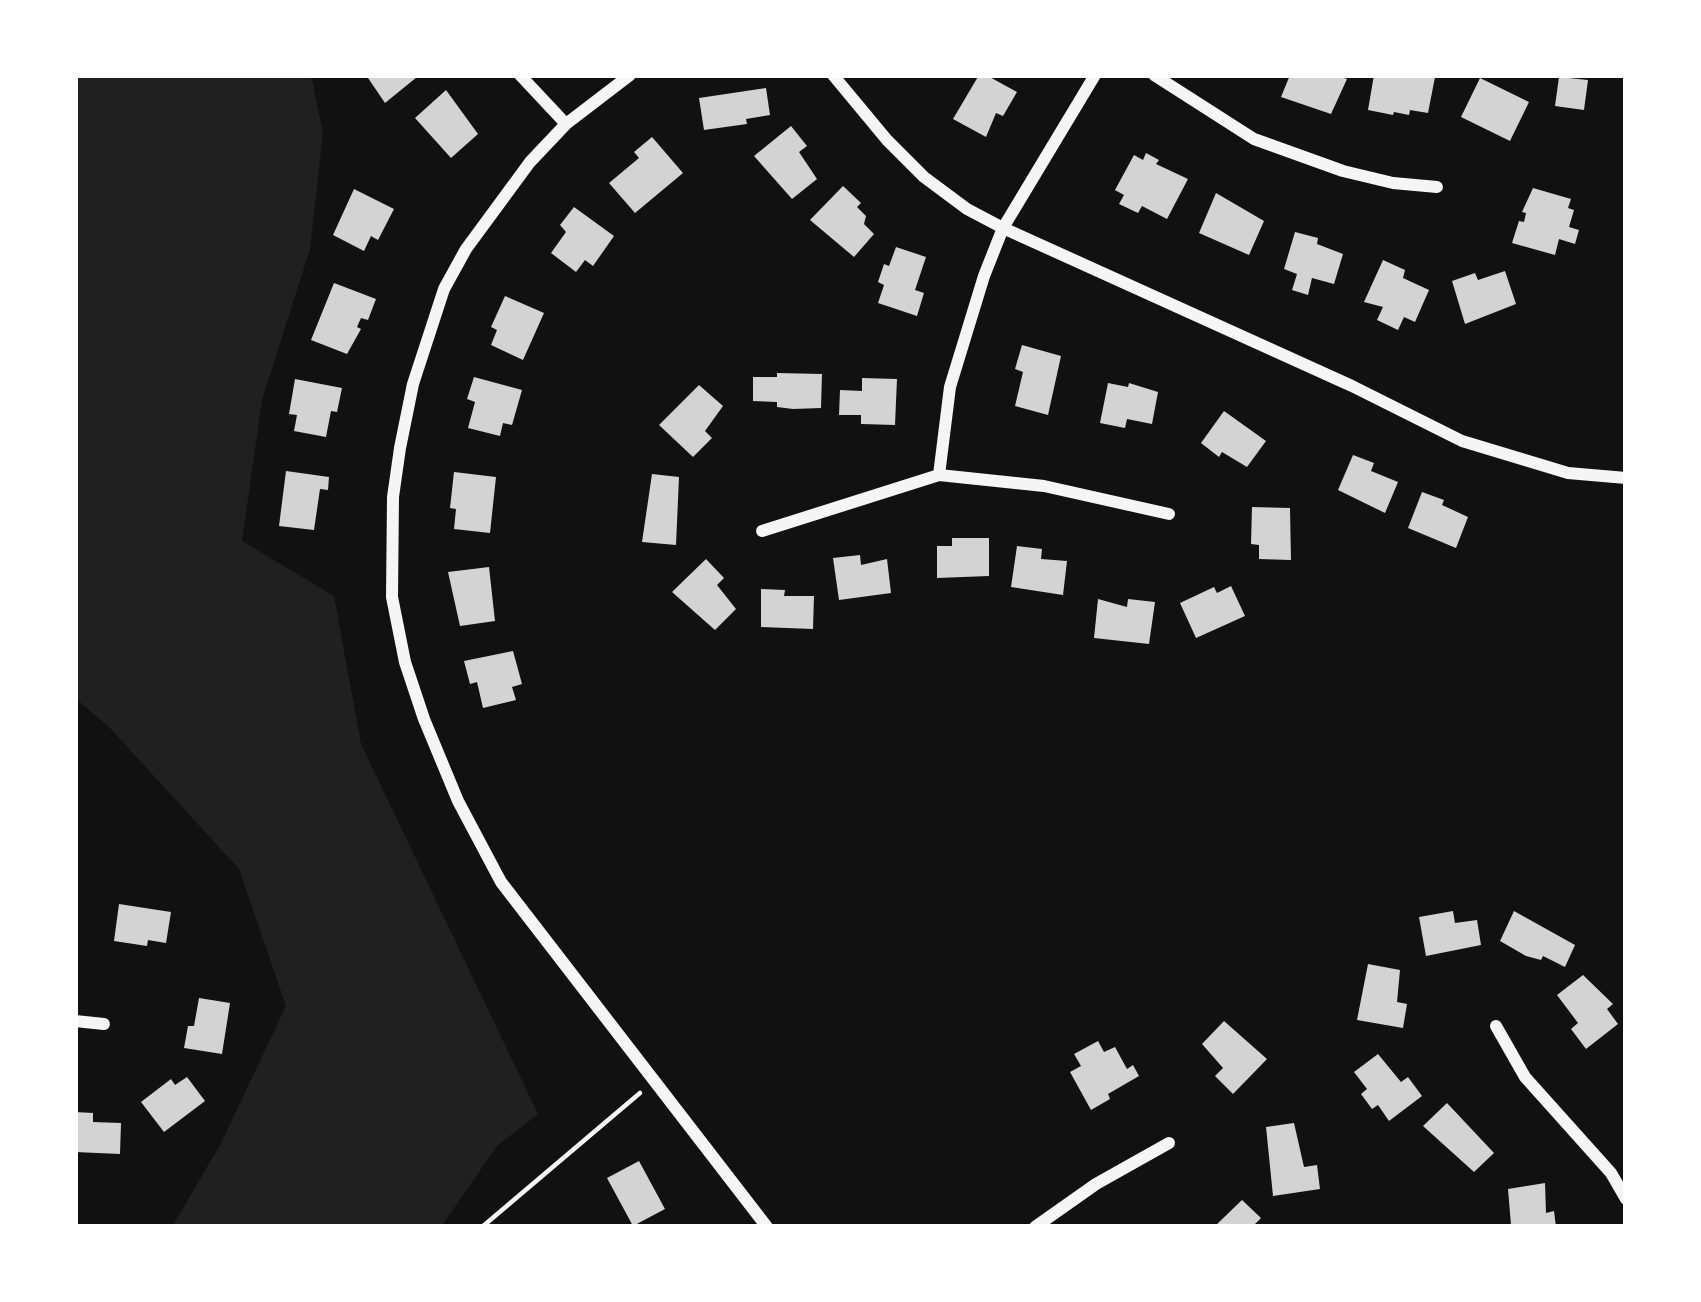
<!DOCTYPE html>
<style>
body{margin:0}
#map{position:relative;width:1701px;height:1302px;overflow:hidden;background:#111;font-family:"DM Sans",sans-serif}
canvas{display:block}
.frame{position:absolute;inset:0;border:78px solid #fff;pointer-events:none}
</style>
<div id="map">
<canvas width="1701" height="1302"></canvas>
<div class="frame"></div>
</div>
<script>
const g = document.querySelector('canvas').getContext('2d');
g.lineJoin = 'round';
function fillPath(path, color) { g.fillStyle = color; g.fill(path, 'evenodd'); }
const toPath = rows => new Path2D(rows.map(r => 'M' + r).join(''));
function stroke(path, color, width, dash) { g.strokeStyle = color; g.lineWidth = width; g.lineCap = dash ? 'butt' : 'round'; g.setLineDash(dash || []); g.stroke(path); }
const green = toPath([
 [75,75,311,75,323,133,310,249,262,400,242,541,334,596,361,744,538,1114,497,1146,441,1227,172,1227,221,1143,286,1006,239,869,109,727,75,698]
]);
const building = toPath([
 [366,75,415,75,417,77,385,103],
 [979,75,986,75,1017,92,1003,116,996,113,986,137,953,119],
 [1290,75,1336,75,1347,79,1331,114,1281,97],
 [1374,75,1435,77,1428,113,1410,110,1409,115,1394,112,1393,115,1368,110],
 [1559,77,1588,80,1584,110,1555,106],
 [1480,78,1529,102,1510,141,1461,117],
 [766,88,770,115,746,119,747,124,704,130,699,98],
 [446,90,478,134,451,158,415,118],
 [791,126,807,146,799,152,817,179,792,199,754,156],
 [652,137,683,173,635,213,609,183,639,158,634,152],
 [1146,153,1159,160,1156,164,1188,179,1167,219,1142,206,1138,213,1119,204,1124,195,1115,190,1134,155,1143,160],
 [843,186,861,203,857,207,866,216,864,224,874,234,854,257,810,220],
 [1533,188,1571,199,1568,208,1574,210,1569,227,1579,230,1575,244,1559,239,1555,255,1512,243,1519,221,1524,222,1526,213,1522,212],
 [354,189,394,209,378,240,371,236,364,251,333,235],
 [1216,193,1264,221,1249,255,1199,233],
 [574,207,614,236,593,266,585,260,576,272,551,253,566,232,560,225],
 [1295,232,1318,238,1317,244,1343,254,1334,284,1312,278,1308,295,1292,290,1297,274,1284,269],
 [896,247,926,257,915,290,924,293,917,316,878,303,884,285,878,282,884,264,889,266],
 [1383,260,1405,270,1403,278,1429,290,1415,322,1404,317,1398,330,1377,320,1383,307,1364,302],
 [1505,271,1516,304,1465,324,1452,281,1475,273,1478,280],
 [334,283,376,299,368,320,361,318,357,327,361,329,347,354,311,340],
 [505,296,544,313,523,360,491,345,497,330,491,327],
 [1022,345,1061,356,1048,415,1015,406,1023,372,1015,369],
 [777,373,822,374,821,408,793,409,777,407,777,402,753,401,753,377,777,377],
 [474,377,522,390,512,425,503,423,500,436,468,428,475,402,467,399],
 [862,378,897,379,895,425,861,424,861,415,839,415,840,390,862,391],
 [295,379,342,388,337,412,331,411,326,437,294,431,297,415,289,414],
 [1108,383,1128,387,1129,383,1158,392,1152,424,1127,419,1125,428,1100,423],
 [699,385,723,406,705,431,712,438,693,457,659,425],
 [1224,411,1266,441,1247,467,1222,452,1219,457,1201,443],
 [1353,455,1374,463,1371,471,1398,482,1385,513,1338,490],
 [286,471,329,477,328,490,320,489,314,530,279,526],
 [454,472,496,477,490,533,454,529,456,509,450,508],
 [652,474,679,477,676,545,642,542],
 [1422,492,1444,500,1442,505,1468,517,1456,548,1408,528],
 [1252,507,1290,508,1291,560,1259,559,1259,545,1251,544],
 [952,538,989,538,989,576,937,578,937,546,952,546],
 [1017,546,1042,549,1041,559,1067,561,1063,595,1011,587],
 [860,555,861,565,887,559,891,593,839,600,833,558],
 [706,559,724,578,717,585,736,609,715,630,672,592],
 [489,567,495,621,460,626,448,572],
 [1231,586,1245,616,1196,638,1180,603,1214,587,1217,593],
 [761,589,785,590,784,596,814,596,813,629,761,627],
 [1098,599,1127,607,1128,599,1155,602,1149,644,1094,638],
 [513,651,522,684,512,687,516,700,483,708,477,682,470,684,464,661],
 [119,904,171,912,166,943,148,940,147,946,114,941],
 [1453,911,1455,923,1477,920,1481,945,1426,956,1419,917],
 [1514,911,1575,945,1565,967,1543,956,1541,960,1526,956,1500,941],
 [1368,964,1400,970,1397,1002,1407,1004,1403,1028,1357,1020],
 [1583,975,1613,1004,1607,1009,1618,1024,1586,1049,1571,1029,1578,1023,1557,995],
 [199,998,230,1003,222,1054,184,1048,188,1026,194,1026],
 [1224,1021,1267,1059,1233,1094,1215,1076,1223,1068,1202,1044],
 [1098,1041,1104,1052,1115,1047,1127,1069,1133,1065,1139,1076,1108,1094,1110,1099,1091,1110,1070,1072,1081,1066,1074,1054],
 [1378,1054,1401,1082,1408,1077,1422,1096,1389,1121,1378,1105,1372,1109,1361,1094,1367,1089,1354,1072],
 [187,1077,205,1101,164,1132,141,1102,171,1079,175,1085],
 [1447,1103,1494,1153,1474,1172,1423,1126],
 [75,1112,93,1113,93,1122,121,1123,120,1154,75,1152],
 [1294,1123,1304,1167,1317,1165,1320,1189,1273,1196,1266,1127],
 [639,1161,665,1209,633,1226,607,1178],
 [1545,1183,1546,1213,1554,1211,1556,1227,1511,1225,1508,1189],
 [1242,1200,1261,1218,1252,1227,1214,1227]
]);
const path = toPath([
 [482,1227,640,1093]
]);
const minor = toPath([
 [520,75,566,124],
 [630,75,566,124,530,162,466,249,444,289,413,384,400,448,393,497,392,597,405,662,424,719,458,801,501,882,767,1227],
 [833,75,887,140,924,177,967,209,1003,228,1352,386,1462,441,1568,473,1626,478],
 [1154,75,1254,139,1343,171,1393,183,1437,187],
 [939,475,950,387,984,276,1003,228,1095,75],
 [762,531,939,475,1044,486,1169,514],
 [75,1021,104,1024],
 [1496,1026,1525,1077,1611,1173,1626,1199],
 [1035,1227,1096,1184,1169,1143]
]);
fillPath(green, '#202020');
fillPath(building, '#d3d3d3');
stroke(path, '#f5f5f5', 4.5);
stroke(minor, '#f5f5f5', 12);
</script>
